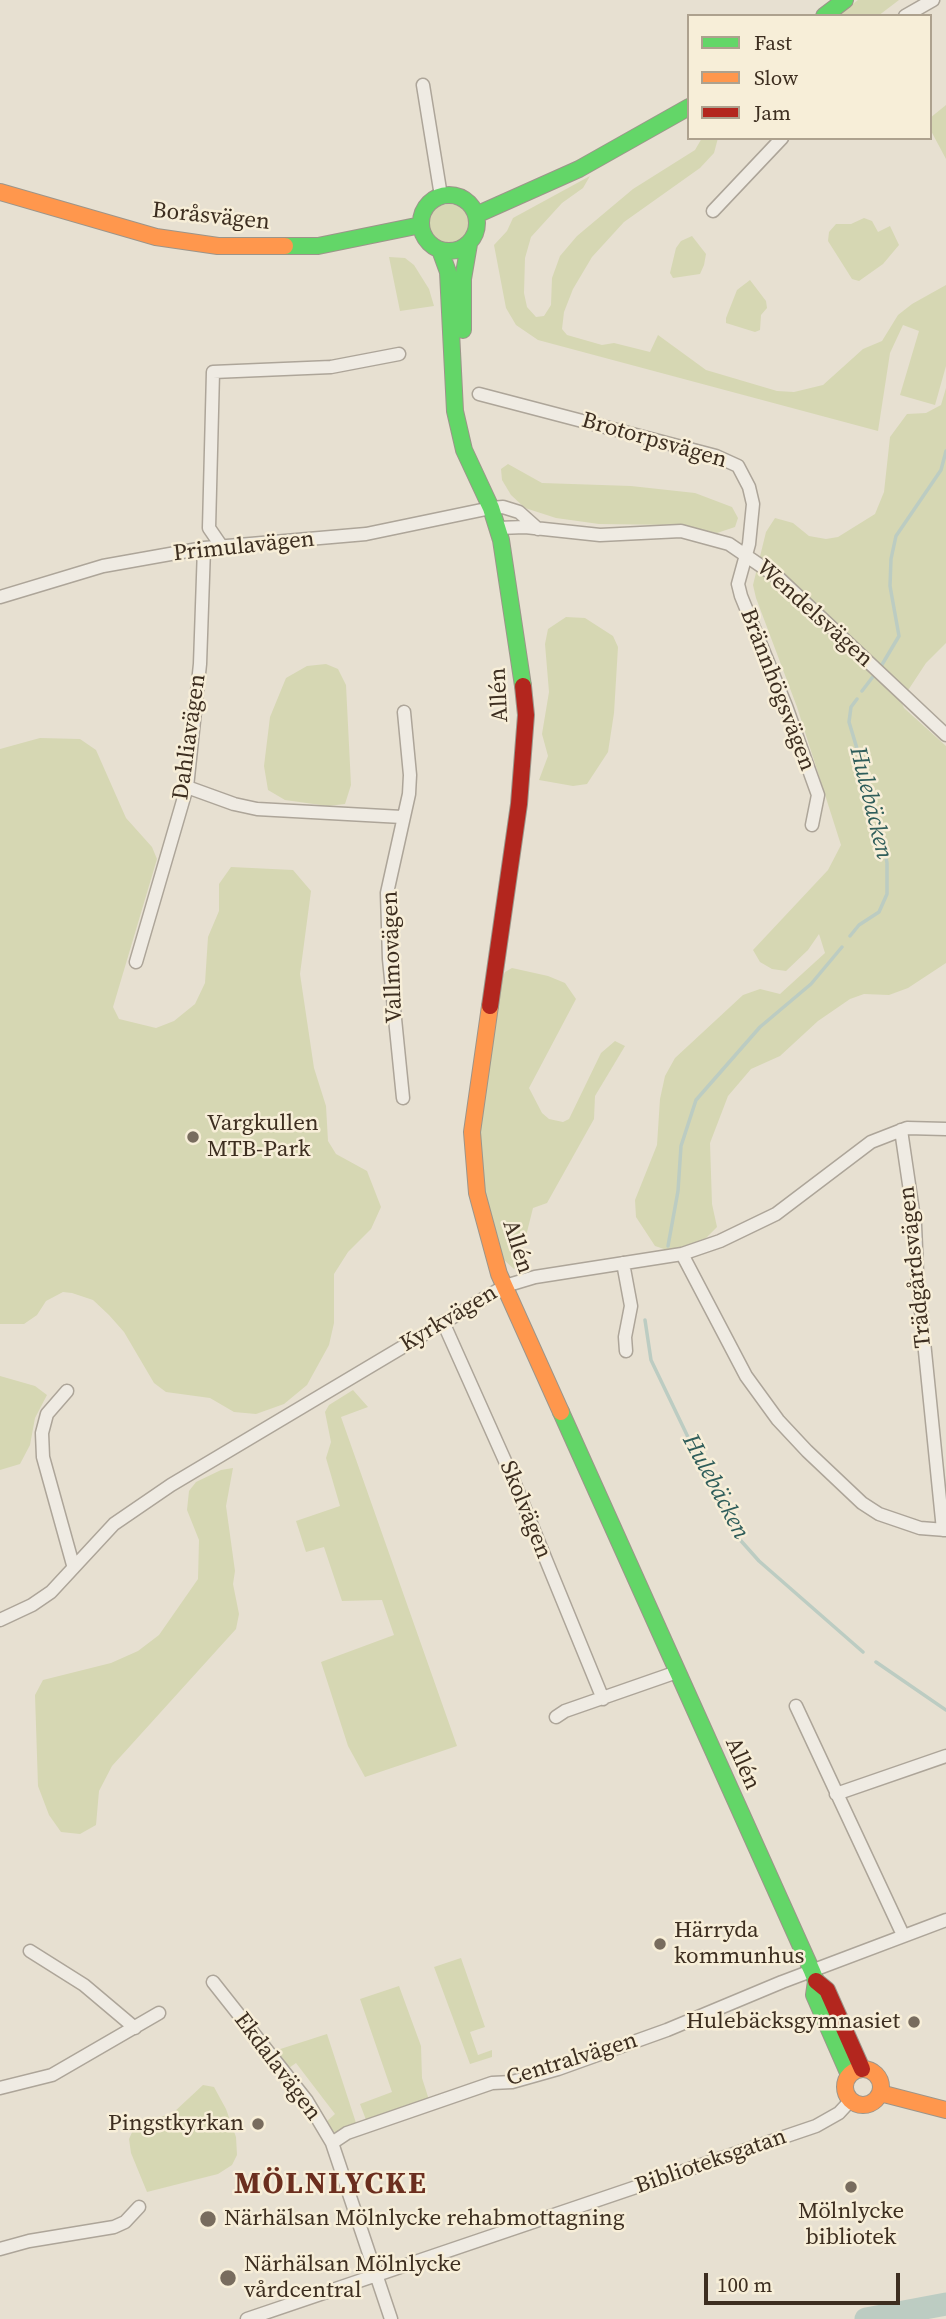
<!DOCTYPE html>
<meta charset="utf-8">
<style>
body{margin:0}
#map{position:relative;width:946px;height:2319px;overflow:hidden;background:#e7e0d1;font-family:"Source Serif 4",serif}
canvas{display:block}
.legend{position:absolute;left:687px;top:14px;width:245px;height:126px;box-sizing:border-box;background:#f7eed8;border:2px solid #ada18e;margin:0;padding:9px 12px;list-style:none;font-size:21px;color:#3d2e20}
.legend li{display:flex;align-items:center;gap:14px;height:35px}
.legend b{width:35px;border:2px solid #ada18e}
.scale{position:absolute;left:704px;top:2273px;width:196px;height:32px;box-sizing:border-box;border:4px solid #3d2e20;border-top:0;padding-left:9px;font-size:21px;line-height:24px;white-space:nowrap;color:#3d2e20;-webkit-text-stroke:5px #f7eed8;paint-order:stroke}
</style>
<div id="map">
<canvas width="946" height="2319"></canvas>
<ul class="legend">
<li><b style="height:9px;background:#63d668"></b>Fast</li>
<li><b style="height:9px;background:#ff974d"></b>Slow</li>
<li><b style="height:9px;background:#b3261e"></b>Jam</li>
</ul>
<div class="scale">100 m</div>
</div>
<script>
const g = document.querySelector('canvas').getContext('2d');
g.lineJoin = 'round';
function fillPath(path, color) { g.fillStyle = color; g.fill(path, 'evenodd'); }
const toPath = rows => new Path2D(rows.map(r => 'M' + r).join(''));
function stroke(path, color, width, dash) { g.strokeStyle = color; g.lineWidth = width; g.lineCap = dash ? 'butt' : 'round'; g.setLineDash(dash || []); g.stroke(path); }
function drawText(font, color, halo, rows, align = 'center') {
  g.font = font + ' "Source Serif 4",serif'; g.lineWidth = 5; g.setLineDash([]); g.textBaseline = 'middle'; g.strokeStyle = halo; g.fillStyle = color; for (const [text, x, y, turn = 0] of rows) {
    g.save(); g.translate(x, y); g.rotate((+turn || 0) * Math.PI / 180); g.textAlign = isNaN(turn) ? turn : align; if (halo) g.strokeText(text, 0, 0); g.fillText(text, 0, 0); g.restore();
  }
}
const green = toPath([
 [858,0,899,0,878,16,837,16],
 [946,105,946,159,930,129,930,118],
 [702,138,718,138,714,153,700,168,624,222,592,257,573,289,564,312,562,329,567,335,602,345,614,343,650,352,658,335,706,370,777,391,794,392,823,385,863,349,882,341,898,315,912,304,946,285,946,366,935,405,900,395,919,331,903,325,890,353,878,431,538,340,516,325,506,308,494,245,507,231,513,218,590,176,583,188,562,203,531,237,525,258,524,293,527,307,536,317,544,316,551,305,552,278,560,256,577,236,633,189,695,150],
 '429 224a20 20 0 1 1 40 0a20 20 0 1 1-40 0Z',
 [864,218,872,221,878,232,890,226,899,245,883,264,859,281,852,279,828,241,829,232,836,224,851,224],
 [692,236,706,254,704,265,700,274,673,278,670,273,676,248,681,241],
 [389,257,405,258,414,265,429,289,434,306,400,311],
 [750,280,766,301,767,308,761,315,760,330,755,332,726,323,726,318,737,290],
 [946,388,946,643,926,663,901,701,904,708,946,746,946,963,908,988,889,995,864,994,850,999,818,1021,780,1056,751,1069,728,1096,710,1143,712,1204,717,1227,706,1238,689,1246,667,1250,655,1246,636,1217,635,1200,657,1145,660,1099,665,1076,675,1058,743,995,760,989,780,994,825,953,819,934,808,950,786,971,772,969,760,962,753,950,828,870,841,845,797,707,756,598,753,585,766,532,775,518,793,523,809,536,826,539,838,537,875,514,884,492,890,437,907,414,926,413,941,405],
 [508,464,542,483,631,486,695,493,732,507,738,518,735,527,717,533,676,525,599,524,556,518,525,508,511,495,502,480,501,469],
 [566,617,585,618,613,636,618,647,614,713,608,752,587,784,573,786,539,780,548,756,542,734,549,692,545,644,548,629],
 [326,664,338,669,346,685,351,785,345,804,328,806,285,800,268,790,264,766,270,717,286,678,307,666],
 [40,738,80,739,96,750,126,818,152,847,157,859,113,1007,119,1019,156,1028,174,1021,195,1004,205,983,208,937,219,911,219,884,231,867,293,870,311,891,300,974,314,1068,326,1106,328,1141,336,1154,367,1171,381,1207,371,1229,348,1252,334,1274,334,1323,329,1345,307,1385,284,1404,256,1414,234,1412,210,1398,166,1392,154,1383,124,1332,109,1315,93,1300,72,1293,63,1292,46,1301,37,1315,24,1324,0,1324,0,749],
 [512,968,548,976,565,983,576,999,529,1088,542,1113,549,1119,563,1122,569,1119,601,1053,615,1041,625,1046,595,1096,594,1119,547,1203,533,1208,519,1264,514,1269,504,1260,485,1202,480,1129,500,983,505,972],
 [0,1376,35,1386,47,1395,35,1418,30,1445,20,1464,0,1470],
 [353,1390,368,1407,341,1417,457,1746,365,1777,348,1746,321,1662,394,1635,382,1600,342,1601,324,1547,306,1552,296,1521,340,1506,326,1458,331,1442,325,1412,329,1405],
 [233,1468,226,1506,235,1571,233,1584,239,1614,236,1629,112,1766,99,1791,96,1825,80,1834,61,1832,49,1815,38,1786,35,1695,43,1680,111,1663,138,1651,159,1635,198,1579,199,1540,187,1510,189,1491,196,1482,221,1470],
 [461,1958,485,2027,470,2032,478,2055,492,2050,492,2057,470,2064,434,1967],
 [399,1986,421,2046,422,2078,430,2103,368,2125,360,2104,392,2092,360,1999],
 [327,2034,357,2126,336,2134,326,2122,335,2114,296,2063,286,2070,271,2052],
 [203,2085,214,2087,226,2109,236,2137,237,2155,232,2165,218,2174,147,2192,131,2153,129,2139,134,2128,174,2112]
]);
const stream = toPath([
 [880,668,899,636,890,586,891,559,896,536,941,470,946,451],
 [862,691,875,674],
 [850,936,859,925,879,912,887,894,887,863,880,825,849,722,851,707,857,699],
 [668,1246,678,1191,681,1146,696,1100,760,1027,811,984,842,947],
 [645,1320,651,1360,734,1533,759,1561,863,1652],
 [876,1662,946,1710]
]);
const river = toPath([
 [866,2319,946,2304]
]);
const street = toPath([
 [905,16,933,0],
 [423,85,441,196],
 [713,211,782,138],
 [479,394,716,456,738,466,749,487,753,504,749,544,738,584,741,596,786,706,818,795,812,825],
 [498,528,525,527,600,535,681,531,729,544,780,579,946,735],
 [222,547,209,528,213,372,331,367,399,354],
 [0,597,103,566,204,548,366,534,491,508,503,507,519,512,538,529],
 [187,787,234,804,257,809,402,817],
 [136,962,187,787,200,664,204,548],
 [403,1098,389,959,387,893,409,794,410,775,404,712],
 [901,1130,915,1225,917,1272,943,1530],
 [682,1254,746,1376,778,1420,807,1451,862,1503,879,1514,920,1528,946,1530],
 [623,1263,631,1306,625,1337,626,1351],
 [443,1322,510,1472,603,1699],
 [67,1391,47,1414,42,1433,43,1457,73,1565],
 [0,1620,32,1605,51,1592,114,1524,171,1485,505,1286,535,1277,682,1254,720,1241,776,1214,871,1142,907,1128,946,1129],
 [796,1706,903,1935],
 [556,1717,565,1711,677,1672],
 [836,1794,946,1756],
 [30,1951,84,1985,135,2028],
 [213,1982,307,2101,332,2143,391,2319],
 [0,2088,52,2075,159,2013],
 [332,2143,347,2133,492,2083,512,2082,558,2069,667,2030,782,1982,946,1920],
 [0,2249,29,2241,114,2227,125,2222,139,2207],
 [247,2319,816,2126,839,2113,851,2100]
]);
const fast = toPath([
 [824,16,845,0],
 '421 223a28 28 0 1 1 56 0a28 28 0 1 1-56 0Z',
 [476,215,579,169,689,107],
 [285,246,318,246,421,225],
 [440,250,448,272,455,411,464,450,491,508,501,540,523,686],
 [463,330,463,279,469,244],
 [561,1412,812,1971,816,1981,814,1995,849,2075]
]);
const slow = toPath([
 [0,192,156,237,218,246,285,246],
 [490,1006,472,1132,477,1193,499,1274,561,1412],
 '845 2087a18 18 0 1 1 36 0a18 18 0 1 1-36 0Z',
 [880,2093,946,2110]
]);
const jam = toPath([
 [490,1006,519,804,526,715,523,686],
 [816,1981,827,1990,862,2069]
]);
const markers = [
 [193,1137,7,"#786c5e"],
 [660,1944,7,"#786c5e"],
 [914,2022,7,"#786c5e"],
 [258,2124,7,"#786c5e"],
 [851,2187,7,"#786c5e"],
 [208,2219,9,"#786c5e"],
 [228,2278,9,"#786c5e"]
];
const streetNames = [
 ["Boråsvägen",211,217,6],
 ["Brotorpsvägen",654,441,16],
 ["Primulavägen",244,547,-6],
 ["Wendelsvägen",814,614,42],
 ["Brännhögsvägen",777,690,69],
 ["Allén",500,695,-93],
 ["Dahliavägen",190,737,-82],
 ["Vallmovägen",393,957,-92],
 ["Allén",517,1247,72],
 ["Trädgårdsvägen",916,1267,-96],
 ["Kyrkvägen",449,1319,-31],
 ["Skolvägen",525,1510,68],
 ["Allén",742,1764,66],
 ["Centralvägen",572,2060,-17],
 ["Ekdalavägen",277,2067,53],
 ["Biblioteksgatan",711,2162,-19]
];
const poiNames = [
 ["Vargkullen",207,1124],
 ["MTB-Park",207,1150],
 ["Härryda",674,1931],
 ["kommunhus",674,1957],
 ["Hulebäcksgymnasiet",900,2022,"right"],
 ["Pingstkyrkan",244,2124,"right"],
 ["Mölnlycke",851,2212,"center"],
 ["bibliotek",851,2238,"center"],
 ["Närhälsan Mölnlycke rehabmottagning",224,2219],
 ["Närhälsan Mölnlycke",244,2265],
 ["vårdcentral",244,2291]
];
const waterNames = [
 ["Hulebäcken",870,803,76],
 ["Hulebäcken",715,1487,62]
];
const districtNames = [
 ["MÖLNLYCKE",331,2185]
];
fillPath(green, '#d6d7b3');
stroke(stream, '#bcccc2', 3.5);
stroke(river, '#bcccc2', 23);
stroke(street, '#ada599', 15);
stroke(fast, '#9c958a', 18);
stroke(slow, '#9c958a', 18);
stroke(jam, '#9c958a', 18);
stroke(street, '#efebe3', 12);
stroke(fast, '#63d668', 16);
stroke(slow, '#ff974d', 16);
stroke(jam, '#b3261e', 16);
for (const [x, y, r, color] of markers) { const dot = new Path2D(); dot.arc(x, y, r, 0, 2 * Math.PI); g.fillStyle = color; g.fill(dot); stroke(dot, '#f7eed8', 2.5); }
drawText('23px', '#3d2e20', '#f7eed8', streetNames);
drawText('23px', '#3d2e20', '#f7eed8', poiNames, 'left');
drawText('italic 24px', '#2f5d5a', '#f7eed8', waterNames);
g.letterSpacing = '2px';
drawText('bold 30px', '#6b2e1e', '#f7eed8', districtNames);
g.letterSpacing = '0px';
</script>
